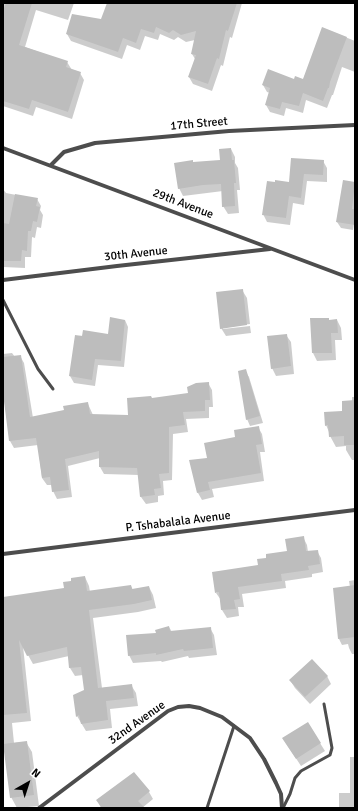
<!DOCTYPE html>
<style>
body{margin:0}
#map{position:relative;width:358px;height:811px;overflow:hidden;background:#fff;font-family:Signika,sans-serif}
canvas{display:block}
.frame{position:absolute;inset:0;border:4px solid #000;pointer-events:none}
.north{position:absolute;left:8px;top:763px;width:40px;height:40px;-webkit-text-stroke:3px #fff;paint-order:stroke;rotate:39deg;font-size:11px;font-weight:700;line-height:16px;text-align:center;color:#000}
.north::after{content:'';display:block;margin:auto;width:14px;height:18px;background:#000;clip-path:polygon(50% 0,100% 100%,50% 72%,0 100%)}
</style>
<div id="map">
<canvas width="358" height="811"></canvas>
<div class="frame"></div>
<div class="north">N</div>
</div>
<script>
const g = document.querySelector('canvas').getContext('2d');
g.lineJoin = 'round';
function fillPath(path, color) { g.fillStyle = color; g.fill(path, 'evenodd'); }
const toPath = rows => new Path2D(rows.map(r => 'M' + r).join(''));
function stroke(path, color, width, dash) { g.strokeStyle = color; g.lineWidth = width; g.lineCap = dash ? 'butt' : 'round'; g.setLineDash(dash || []); g.stroke(path); }
function drawText(font, color, halo, rows, align = 'center') {
  g.font = font + ' Signika,sans-serif'; g.lineWidth = 3.5; g.setLineDash([]); g.textBaseline = 'middle'; g.strokeStyle = halo; g.fillStyle = color; for (const [text, x, y, turn = 0] of rows) {
    g.save(); g.translate(x, y); g.rotate((+turn || 0) * Math.PI / 180); g.textAlign = isNaN(turn) ? turn : align; if (halo) g.strokeText(text, 0, 0); g.fillText(text, 0, 0); g.restore();
  }
}
const shadow = toPath([
 [3,3,74,3,68,20,36,10,25,47,67,62,72,70,80,73,84,80,72,119,36,107,33,116,3,106],
 [108,3,242,3,232,38,230,37,223,66,221,65,212,91,193,84,189,77,195,59,192,54,195,40,186,42,178,37,174,40,160,34,158,40,145,36,140,50,127,45,122,59,71,41,67,34,102,20],
 [323,28,355,41,355,72,342,67,333,95,332,95,327,108,306,100,303,113,286,108,284,116,270,112,266,105,270,93,267,92,263,85,303,80],
 [231,149,235,157,235,163,238,168,240,190,237,190,239,213,228,214,223,206,223,191,183,196,179,188,193,163,221,161],
 [323,161,327,168,327,182,307,181,304,205,293,203,290,225,267,222,263,214,290,183],
 [344,181,355,183,355,216,353,230,341,228,337,222],
 [3,189,6,193,37,199,41,206,40,210,43,215,41,228,37,227,35,238,32,237,31,257,25,257,25,268,3,267,4,216,3,215],
 [242,290,247,298,250,324,223,327,223,329,250,326,251,333,226,336,221,328],
 [311,319,328,319,329,321,337,320,341,328,342,340,335,340,336,360,317,361,313,353],
 [125,320,128,327,124,367,98,365,95,386,74,383,70,376,76,336,109,335],
 [286,335,291,342,294,374,276,376,272,368],
 [12,353,15,357,20,356,24,363,33,418,65,411,88,404,93,415,129,417,152,399,189,394,208,383,212,390,213,407,209,407,209,418,186,419,188,432,173,434,172,480,163,481,164,495,158,496,158,502,146,504,141,497,139,475,104,474,100,467,100,458,68,466,72,497,57,499,53,491,52,485,47,485,42,478,38,445,14,448,10,441,4,399,3,400,3,354],
 [245,371,249,377,263,423,250,426,247,419],
 [352,397,355,397,355,460,352,460,346,450,346,446,336,447,330,436,329,432,326,425,343,412,352,401],
 [258,427,262,434,265,452,260,452,264,481,212,489,214,497,202,500,198,493,190,461,208,459,236,438],
 [303,537,307,545,308,552,317,551,321,558,323,572,312,574,312,577,285,581,286,588,242,594,244,607,238,607,239,616,227,618,222,610,221,600,216,593,259,566,288,552],
 [85,577,89,586,90,592,131,586,133,590,149,587,153,595,156,608,138,612,93,618,102,688,131,685,136,693,138,706,110,709,112,728,86,731,77,716,85,690,83,675,75,676,70,668,69,656,33,664,23,646,31,721,12,723,14,743,26,742,32,752,39,806,17,808,11,797,4,745,3,745,3,598,65,589,72,581],
 [355,580,355,654,352,654,349,648,348,644,342,645,339,639,350,587,349,581],
 [169,627,172,632,210,628,214,635,217,655,189,658,188,656,162,662,161,661,133,663,129,655,157,634],
 [327,676,331,684,310,704,295,688,290,680],
 [320,743,325,751,301,766,288,746],
 [350,757,355,757,355,808,339,808,339,793,350,793],
 [134,773,149,792,153,799,142,808,101,808,97,800]
]);
const building = toPath([
 [6,3,32,3,19,45,68,61,66,67,81,72,68,112,32,100,29,109,3,101,3,11],
 [107,3,237,3,228,31,226,30,219,59,217,58,208,84,188,77,196,55,191,54,196,31,181,35,173,30,169,33,156,27,154,33,141,29,136,43,123,38,118,52,66,34,72,14,101,19],
 [322,27,347,37,330,82,329,88,328,88,323,101,303,93,299,106,282,102,280,109,265,105,270,88,262,85,268,69,294,79,295,76,303,79],
 [231,148,232,160,234,160,236,183,234,183,235,206,222,207,221,184,203,185,178,189,174,163,193,160,193,162,220,160,219,149],
 [291,158,324,160,323,175,304,174,301,198,289,196,286,218,262,215,267,181,275,182,275,180,289,182],
 [343,180,355,182,352,209,355,209,355,225,336,222],
 [15,194,38,198,36,206,40,207,37,222,33,221,31,231,28,231,27,251,22,250,21,261,3,261,3,223,9,224],
 [243,289,247,325,220,329,216,292],
 [110,317,125,320,121,361,95,359,92,380,69,376,75,335,82,336,83,330,108,334],
 [310,318,329,318,329,320,337,319,338,333,331,333,332,353,312,353],
 [287,334,291,366,271,369,267,336],
 [21,355,30,417,64,410,63,406,88,402,90,414,128,415,127,398,151,396,152,398,188,393,187,387,196,383,209,382,210,400,205,400,205,411,183,412,185,425,169,427,169,473,159,474,161,488,154,489,155,495,140,497,137,468,99,467,99,451,65,459,69,490,52,492,50,477,42,478,36,438,9,441,3,393,3,357],
 [246,369,260,416,246,420,238,371],
 [355,400,355,445,344,445,344,436,329,437,328,425,325,426,324,412,342,411,342,401],
 [259,426,262,444,256,445,261,473,208,482,210,490,197,493,189,460,207,458,204,443,235,437,234,430],
 [304,536,306,551,318,550,320,564,308,566,309,570,281,574,282,581,238,587,240,599,234,600,236,609,221,610,219,592,215,593,212,572,258,565,257,559,266,558,266,554,287,551,285,539],
 [85,576,87,591,131,585,132,589,149,586,152,600,134,604,89,610,98,688,132,684,134,698,106,701,108,720,81,724,79,715,76,717,73,695,84,690,81,667,69,668,67,647,27,656,19,640,27,713,3,715,3,597,64,588,63,582,71,581,71,578],
 [355,585,355,637,338,639,333,588],
 [169,626,170,631,211,627,213,648,184,651,183,649,156,655,156,653,128,656,126,635,156,633,155,630],
 [312,659,328,676,305,697,289,680],
 [308,722,321,743,296,759,282,738],
 [27,741,34,795,10,798,3,744],
 [134,772,150,791,138,801,145,808,102,808,96,800]
]);
const lane = toPath([
 [3,300,38,369,53,389],
 [207,808,234,726],
 [283,808,290,794,295,778,301,771,330,755,332,748,324,704]
]);
const street = toPath([
 [3,148,355,280],
 [51,165,64,152,95,143,229,131,355,125],
 [3,280,117,266,270,249],
 [3,554,355,510],
 [39,808,168,711,178,707,189,706,200,708,222,717,250,738,264,759,276,783,281,794,282,808]
]);
const streetNames = [
 ["17th Street",199,124,-5],
 ["29th Avenue",183,204,21],
 ["30th Avenue",136,254,-6],
 ["P. Tshabalala Avenue",178,522,-7],
 ["32nd Avenue",137,723,-35]
];
fillPath(shadow, '#0003');
fillPath(building, '#bdbdbd');
stroke(lane, '#4d4d4d', 3);
stroke(street, '#4d4d4d', 4);
drawText('12px', '#000', '#fff', streetNames);
</script>
